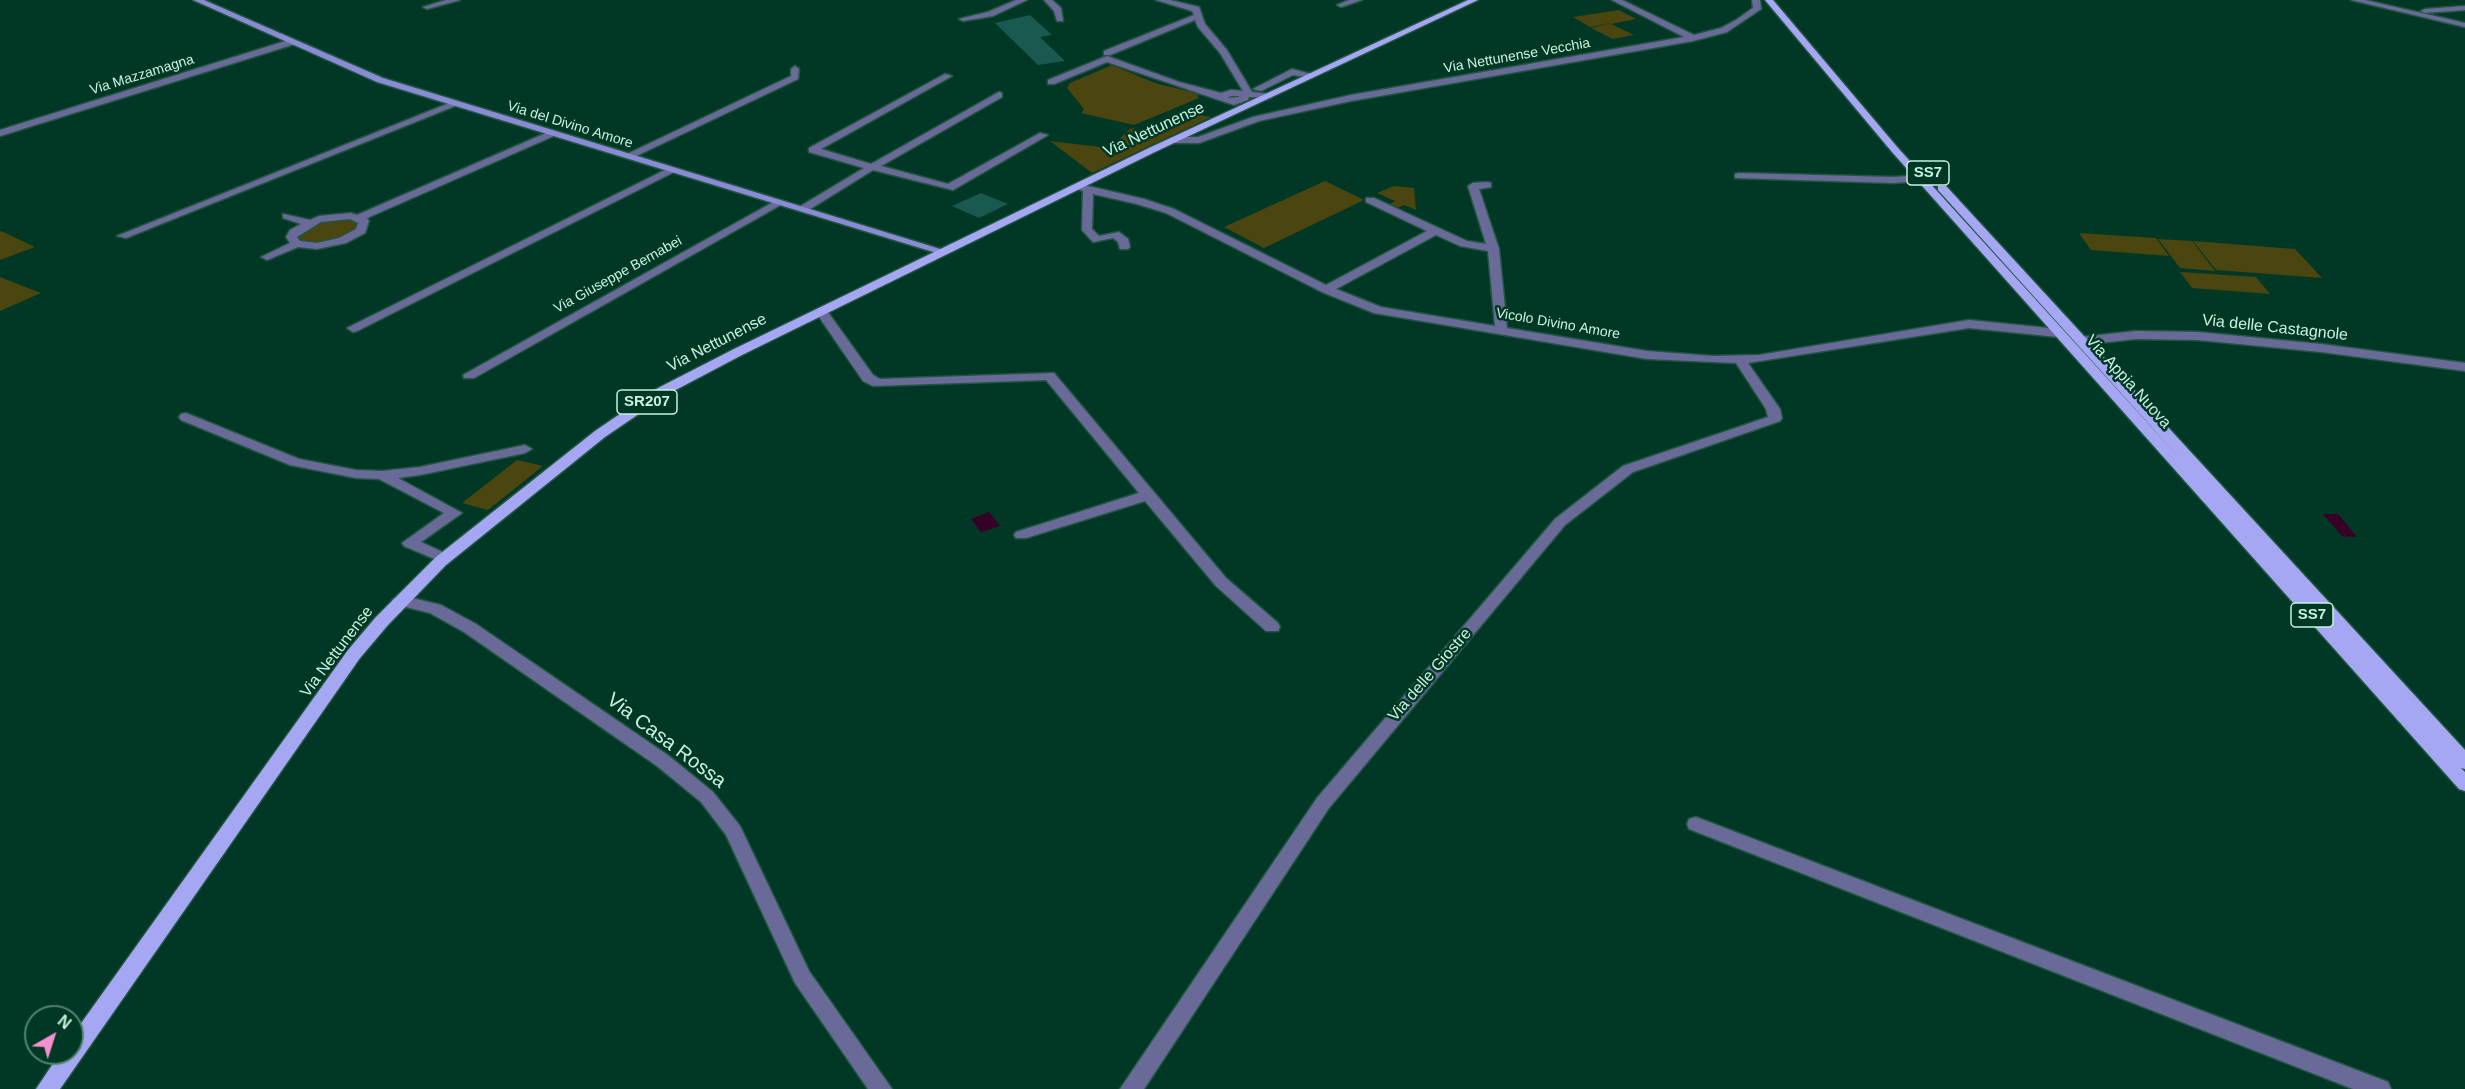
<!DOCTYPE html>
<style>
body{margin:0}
#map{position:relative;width:2465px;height:1089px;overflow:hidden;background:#013825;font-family:Arial,sans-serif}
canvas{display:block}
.north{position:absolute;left:24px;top:1005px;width:60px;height:60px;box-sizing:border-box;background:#013825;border:2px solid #50826e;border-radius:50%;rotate:39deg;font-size:16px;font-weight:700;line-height:24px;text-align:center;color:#c7f2dc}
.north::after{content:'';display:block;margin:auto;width:21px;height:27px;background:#f690d0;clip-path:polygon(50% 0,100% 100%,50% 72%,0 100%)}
</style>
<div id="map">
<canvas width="2465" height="1089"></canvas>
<div class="north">N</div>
</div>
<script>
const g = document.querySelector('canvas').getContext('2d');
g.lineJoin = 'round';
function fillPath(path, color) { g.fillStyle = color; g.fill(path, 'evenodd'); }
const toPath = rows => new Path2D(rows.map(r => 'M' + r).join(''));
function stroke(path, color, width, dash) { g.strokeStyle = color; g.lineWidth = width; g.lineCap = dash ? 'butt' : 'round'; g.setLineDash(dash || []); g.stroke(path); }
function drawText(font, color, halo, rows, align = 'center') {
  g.font = font + ' Arial,sans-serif'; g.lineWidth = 5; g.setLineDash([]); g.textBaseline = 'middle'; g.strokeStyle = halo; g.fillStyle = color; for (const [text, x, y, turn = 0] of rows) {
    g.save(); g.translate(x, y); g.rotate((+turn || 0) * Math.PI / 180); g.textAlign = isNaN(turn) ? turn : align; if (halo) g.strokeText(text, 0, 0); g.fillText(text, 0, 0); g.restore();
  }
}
const green = toPath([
 [1619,10,1636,19,1611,24,1634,35,1613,39,1591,28,1610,23,1590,27,1573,17],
 [1112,65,1155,83,1199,94,1197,96,1199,98,1134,125,1081,113,1084,109,1067,88,1070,83],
 [1194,114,1211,117,1092,173,1050,141,1110,148,1131,128,1148,133,1169,124,1190,121,1190,116],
 [1325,181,1364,200,1264,248,1224,227],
 [1394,186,1414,188,1416,210,1404,205,1395,209,1388,205,1395,201,1377,193],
 [347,218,354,219,359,226,343,238,313,243,305,243,298,237,299,233,318,222],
 [0,231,1,231,35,247,0,260],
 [2079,233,2156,238,2169,256,2091,250],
 [2158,239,2192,241,2215,271,2180,268],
 [2193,241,2295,249,2322,278,2216,270],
 [2180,272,2256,277,2270,294,2192,288],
 [0,277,41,293,0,311],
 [517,460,543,466,488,510,462,503]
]);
const water = toPath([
 [989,512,1000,526,981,532,971,519],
 [2323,514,2338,514,2357,537,2342,536]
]);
const building = toPath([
 [1030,15,1052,35,1040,37,1065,61,1038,65,995,23],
 [981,193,1008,204,979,218,952,206]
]);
const street = toPath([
 [446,0,460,0,427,9,423,7,446,0],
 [1016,0,1027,0,993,16,963,21,959,19,988,12,1016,0],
 [1044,0,1052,0,1061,8,1063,21,1057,21,1054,11,1044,0],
 [1156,0,1170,0,1199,7,1205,24,1227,50,1252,92,1271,94,1271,98,1249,97,1248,100,1234,105,1107,62,1054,84,1048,84,1048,80,1107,56,1179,82,1221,93,1231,90,1243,91,1220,53,1198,27,1195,20,1110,55,1104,55,1104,51,1194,15,1192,11,1156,0],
 [1231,96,1239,96,1239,97,1227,98,1231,96],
 [1349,0,1362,0,1341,7,1337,5,1349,0],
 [1612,0,1622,0,1694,35,1721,28,1736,20,1753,8,1752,0,1760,0,1761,9,1727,32,1693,41,1351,101,1259,121,1199,143,1175,143,1170,140,1175,137,1198,137,1253,117,1351,95,1684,37,1612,0],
 [2351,0,2365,0,2465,23,2465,27,2351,0],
 [2465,6,2465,10,2425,13,2421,11,2425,9,2465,6],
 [292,39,296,42,295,44,0,136,0,130,292,39],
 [795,66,799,69,798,79,632,158,623,156,791,76,791,69,795,66],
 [1292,69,1316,75,1312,78,1293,75,1261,91,1253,89,1292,69],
 [945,74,952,76,821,149,871,164,999,92,1002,93,1002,97,881,166,948,184,1040,133,1048,135,953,190,873,170,807,211,799,211,799,207,864,168,809,152,809,148,945,74],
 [452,102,460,104,126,238,117,236,452,102],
 [553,130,558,133,556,135,367,218,369,221,365,233,346,243,317,249,298,247,267,260,261,257,290,243,286,237,290,230,301,224,283,218,283,214,310,220,319,216,351,213,357,215,553,130],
 [350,219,358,223,356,229,339,238,317,243,300,241,297,237,321,222,350,219],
 [669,168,678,170,357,331,353,332,347,328,669,168],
 [1739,173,1894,177,1919,175,1924,178,1919,181,1894,183,1735,178,1735,174,1739,173],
 [1487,182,1491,183,1491,187,1479,189,1499,249,1507,328,1647,351,1713,356,1759,355,1969,320,2058,329,2064,333,2058,337,1969,328,1748,363,1780,409,1782,418,1780,421,1633,472,1565,525,1329,808,1144,1089,1120,1089,1317,798,1555,519,1623,466,1768,417,1766,409,1736,363,1647,359,1374,313,1322,292,1166,213,1137,204,1093,194,1092,229,1099,236,1119,232,1128,239,1130,247,1128,249,1120,249,1118,242,1113,238,1093,242,1082,230,1083,191,1072,187,1077,184,1088,186,1144,199,1174,209,1326,285,1427,231,1366,202,1366,198,1374,198,1467,241,1486,244,1468,186,1473,183,1487,182],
 [1436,235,1460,246,1488,251,1495,326,1381,307,1336,289,1436,235],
 [777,200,786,202,474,378,464,378,463,375,777,200],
 [821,307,825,308,873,375,880,379,1054,373,1226,578,1278,623,1280,627,1278,631,1266,631,1216,586,1145,501,1026,538,1016,538,1014,535,1016,532,1139,493,1046,380,873,386,863,381,815,311,821,307],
 [2136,331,2198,332,2321,344,2465,363,2465,371,2321,352,2198,340,2136,339,2081,345,2075,341,2081,337,2136,331],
 [186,413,299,459,356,470,382,471,420,467,525,445,532,449,525,453,420,475,398,478,462,513,421,542,449,555,452,558,449,561,444,563,404,546,402,543,444,513,379,479,356,478,290,465,181,420,179,417,181,414,186,413],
 [400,595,441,605,476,624,669,756,713,792,740,826,809,971,892,1089,868,1089,795,983,726,835,701,802,657,766,464,632,430,613,394,604,392,600,400,595],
 [1696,817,2380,1079,2388,1082,2391,1089,2353,1089,1689,829,1687,824,1689,819,1696,817]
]);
const secondary = toPath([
 [193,0,204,0,383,78,950,252,944,255,940,254,377,82,193,0]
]);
const primary = toPath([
 [1468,0,1478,0,1157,151,742,355,668,394,605,437,446,565,388,625,360,658,60,1089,36,1089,60,1053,72,1053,72,1036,348,650,376,617,436,557,595,431,658,388,734,349,1151,147,1468,0],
 [1765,0,1773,0,1898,148,2184,463,1938,190,1938,186,1946,186,2465,750,2465,769,2461,768,2465,772,2465,791,2459,789,1892,152,1765,0]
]);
const farStreetnames = [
 ["Via Nettunense Vecchia",1517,56,-10],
 ["Via Mazzamagna",142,75,-17],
 ["Via del Divino Amore",570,125,17],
 ["Via Giuseppe Bernabei",618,275,-29],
 ["Vicolo Divino Amore",1558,324,10]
];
const shields = [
 [1928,173,42],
 [647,402,60],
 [2312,615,42]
];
const shieldNames = [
 ["SS7",1928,173],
 ["SR207",647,402],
 ["SS7",2312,615]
];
const streetNames = [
 ["Via Nettunense",1154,130,-25],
 ["Via delle Castagnole",2275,328,6],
 ["Via Nettunense",717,343,-27],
 ["Via Appia Nuova",2128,382,48],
 ["Via Nettunense",337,652,-53],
 ["Via delle Giostre",1430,675,-49]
];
const nearStreetnames = [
 ["Via Casa Rossa",666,741,37]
];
fillPath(green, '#4b450f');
fillPath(water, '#360026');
fillPath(building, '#195950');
stroke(street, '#215642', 3);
stroke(secondary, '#215642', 3);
stroke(primary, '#215642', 3);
fillPath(street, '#696a98');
fillPath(secondary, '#8a8ad5');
fillPath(primary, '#a6a7f3');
drawText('14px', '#c7f2dc', '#013825', farStreetnames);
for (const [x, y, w] of shields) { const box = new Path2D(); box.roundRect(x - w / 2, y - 12, w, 24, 4.5); g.fillStyle = '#013825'; g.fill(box); stroke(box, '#c7f2dc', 1.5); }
drawText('bold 15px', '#c7f2dc', null, shieldNames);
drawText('16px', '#c7f2dc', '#013825', streetNames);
drawText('20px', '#c7f2dc', '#013825', nearStreetnames);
</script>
